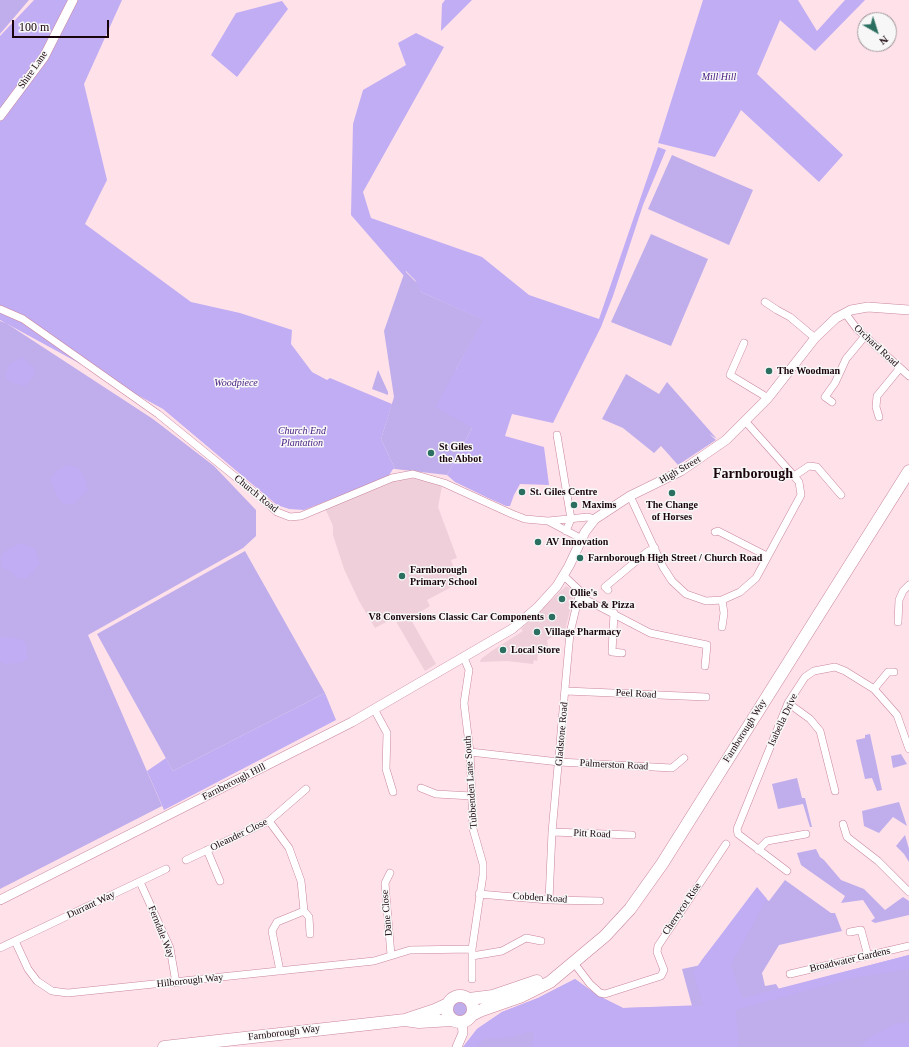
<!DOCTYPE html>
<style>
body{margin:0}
#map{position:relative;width:909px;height:1047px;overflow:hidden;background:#ffe1ea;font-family:"Times New Roman",serif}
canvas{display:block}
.north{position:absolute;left:857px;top:12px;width:40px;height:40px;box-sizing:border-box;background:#f7f7f7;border:1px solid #9e9699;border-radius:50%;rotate:141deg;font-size:11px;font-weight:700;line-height:16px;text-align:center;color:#19040c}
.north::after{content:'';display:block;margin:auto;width:14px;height:18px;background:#2b6f60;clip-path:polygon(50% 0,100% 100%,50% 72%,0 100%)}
.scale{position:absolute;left:12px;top:20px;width:97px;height:18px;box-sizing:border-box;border:2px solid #19040c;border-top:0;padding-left:5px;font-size:12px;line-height:14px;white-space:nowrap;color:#19040c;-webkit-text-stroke:3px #f7f7f7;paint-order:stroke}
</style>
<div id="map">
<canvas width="909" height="1047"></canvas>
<div class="north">N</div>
<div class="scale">100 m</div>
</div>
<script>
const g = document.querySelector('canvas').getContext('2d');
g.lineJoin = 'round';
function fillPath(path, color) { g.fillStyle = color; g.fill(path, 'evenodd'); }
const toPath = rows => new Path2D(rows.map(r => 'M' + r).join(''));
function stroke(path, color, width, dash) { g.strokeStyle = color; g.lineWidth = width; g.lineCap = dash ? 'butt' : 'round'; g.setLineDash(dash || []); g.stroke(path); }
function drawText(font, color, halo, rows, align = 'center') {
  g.font = font + ' "Times New Roman",serif'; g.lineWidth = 3; g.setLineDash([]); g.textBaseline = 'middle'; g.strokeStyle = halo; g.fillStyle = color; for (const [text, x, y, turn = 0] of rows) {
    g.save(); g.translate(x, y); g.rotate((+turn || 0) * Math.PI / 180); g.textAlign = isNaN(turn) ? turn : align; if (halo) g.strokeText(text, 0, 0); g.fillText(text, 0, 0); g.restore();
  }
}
const built = toPath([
 [418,478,442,486,438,507,457,558,451,560,459,583,427,600,430,606,410,618,436,664,425,671,394,618,375,628,359,601,344,569,333,535,333,526,325,508,396,480],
 [566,586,575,591,565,630,547,640,548,647,539,646,537,661,534,660,533,664,507,661,480,662,481,659,493,650,523,631,521,629]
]);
const green = toPath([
 [0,0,29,0,0,34],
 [672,155,753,190,729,245,648,209],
 [651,234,708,259,671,346,611,322],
 [405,271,419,285,421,292,484,320,456,369,472,428,447,475,395,469,381,439,394,397,384,331],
 [0,321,6,323,153,419,214,466,256,510,256,536,243,548,88,635,162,806,0,889],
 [378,370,388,392,388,395,372,389],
 [626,374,659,394,667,382,717,439,709,434,716,440,678,465,661,446,654,453,623,428,602,419],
 [245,551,325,693,173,771,97,634],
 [870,734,882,790,877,791,872,778,865,779,856,740,865,738,865,735],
 [901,754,907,764,893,768,891,756],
 [797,778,802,798,805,798,812,827,810,827,803,804,778,809,772,784],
 [899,802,907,826,893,817,879,833,864,826,862,811],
 [905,835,909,849,909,862,904,854,896,846],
 [816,849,820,857,824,860,841,880,864,889,885,910,903,897,909,901,909,915,875,923,871,921,875,918,863,900,841,903,845,896,801,865,797,853],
 [785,880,831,913,835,913,842,931,779,945,762,973,765,986,776,984,779,989,909,955,909,1047,463,1047,477,1029,502,1012,538,998,575,979,597,995,623,1008,692,1006,682,969,701,965,701,961,755,892,769,901],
 '451 1009a9 9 0 1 1 18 0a9 9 0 1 1-18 0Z'
]);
const forest = toPath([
 [34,0,122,0,84,84,107,180,85,224,191,302,240,313,292,330,291,344,312,372,327,380,330,378,392,404,381,439,395,469,393,469,388,477,304,510,289,509,277,505,163,409,0,320,0,36],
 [445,0,472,0,441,31,442,4],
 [703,0,798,0,817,31,845,0,865,0,815,51,780,20,757,74,843,155,819,182,741,110,715,157,658,143],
 [282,1,288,9,237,77,211,55,236,13],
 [416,33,444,47,363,192,371,218,482,257,529,295,599,319,658,147,666,150,643,205,613,296,601,327,553,423,512,414,505,436,544,447,549,485,520,484,514,495,510,506,506,506,486,497,455,482,447,475,472,428,435,407,483,320,421,292,415,280,406,271,404,276,351,215,353,124,363,90,406,65,398,43],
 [22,357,35,368,34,376,25,387,6,380,6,373,9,364],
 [68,465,79,468,86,480,88,491,74,504,63,504,57,496,50,479,56,471],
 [20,543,35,548,40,564,28,578,17,579,11,572,1,567,1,556,8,549],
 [2,636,24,640,27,646,28,659,21,663,11,663,7,665,0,662,0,638],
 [325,693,336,720,164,810,147,771,166,758,173,771],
 [757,887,767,899,731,965,742,998,909,955,909,969,853,978,736,1010,739,1047,532,1047,533,1031,507,1038,484,1039,477,1047,463,1047,477,1029,502,1012,538,998,575,979,597,995,623,1008,703,1005,693,972],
 [896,1023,909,1023,909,1047,859,1047,870,1037]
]);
const street = toPath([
 [765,302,777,310,790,317,815,338],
 [0,309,23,319,158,414,265,501,277,512,290,517,301,516,392,478,413,474,444,483,512,514,525,519,548,521,582,539],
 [845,313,857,329,909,376],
 [744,343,730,375,768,398],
 [832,402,825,397,835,383,846,359,865,336],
 [879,417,876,407,877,396,900,368],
 [557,435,571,519,566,531],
 [794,476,809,466,817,467,841,495],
 [630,496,663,567,672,581,686,594,706,601,722,600,740,592,756,578,801,495,799,482,794,476,746,422],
 [548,521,588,517,595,519],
 [715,532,718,531,767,556],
 [608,590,605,587,647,552,655,548],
 [579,596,650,633,707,645,705,666],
 [614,613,612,652,622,653],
 [898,622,899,600,903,591,909,585],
 [722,627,724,613,722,600],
 [464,658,469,670,464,703,470,752,473,829,483,864,483,875,472,949,472,979],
 [874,689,888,672,894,672],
 [566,691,706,697],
 [788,703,810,719,820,731,835,791],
 [374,709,387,733,386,769,393,792],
 [470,752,559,762,672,768,684,758],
 [421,788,436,794,472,796],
 [269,821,289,848,301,881,304,911,277,922,272,931,280,971],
 [843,824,847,837,878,861,909,892],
 [552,832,632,835],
 [207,850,220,881],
 [758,850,767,841,806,834],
 [186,860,269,821,306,789],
 [787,871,738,834,737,829,788,703,805,677,814,671,835,667,845,671,874,689,897,715,909,749],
 [390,873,385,883,391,955],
 [140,882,170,948,176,983],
 [479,894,549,900,600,901],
 [549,900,552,832,570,633,580,591,564,576],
 [304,911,309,917,310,934],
 [850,932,861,930,868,956],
 [15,941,28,969,37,981,52,991,68,993,374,961,410,950,472,949],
 [0,948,166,869],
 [472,956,502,951,526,938,541,941],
 [574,963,590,984,600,993,605,994,661,976,664,970,657,952,658,946,726,844],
 [790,974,909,946]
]);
const secondary = toPath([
 [0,116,44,57,73,0],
 [0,900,352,722,512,629,537,608,557,586,569,566,585,532,595,519,630,496,681,471,726,440,768,398,815,338,836,318,851,310,868,307,909,310],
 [457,1047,463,1033,462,1022]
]);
const highway = toPath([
 '447 1009a13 13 0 1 1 26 0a13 13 0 1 1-26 0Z',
 [469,999,493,996,537,981],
 [472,1015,482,1010,522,996,550,982,605,936,630,909,662,864,909,471],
 [408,1019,435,1010,448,1004],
 [164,1047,405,1020,419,1022,452,1020]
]);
const markers = [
 [769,371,4,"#2b6f60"],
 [431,453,4,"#2b6f60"],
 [522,492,4,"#2b6f60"],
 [672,493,4,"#2b6f60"],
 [574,505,4,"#2b6f60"],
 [538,542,4,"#2b6f60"],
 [580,558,4,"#2b6f60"],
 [402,576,4,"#2b6f60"],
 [562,599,4,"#2b6f60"],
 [552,617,4,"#2b6f60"],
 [537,632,4,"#2b6f60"],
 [503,650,4,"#2b6f60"]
];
const streetNames = [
 ["Shire Lane",33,70,-55],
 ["Orchard Road",876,346,43],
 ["High Street",680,470,-30],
 ["Church Road",256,494,39],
 ["Peel Road",636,694,3],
 ["Isabella Drive",783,720,-65],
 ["Farnborough Way",745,731,-58],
 ["Gladstone Road",562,734,-85],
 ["Palmerston Road",614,765,3],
 ["Farnborough Hill",234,782,-27],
 ["Tubbenden Lane South",471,782,-94],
 ["Pitt Road",592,834,3],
 ["Oleander Close",239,835,-26],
 ["Cobden Road",540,898,4],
 ["Durrant Way",91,905,-25],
 ["Cherrycot Rise",682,909,-56],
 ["Dane Close",387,913,-95],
 ["Ferndale Way",161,932,68],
 ["Broadwater Gardens",850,960,-13],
 ["Hilborough Way",190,981,-6],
 ["Farnborough Way",284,1033,-7]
];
const parkNames = [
 ["Mill Hill",719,77],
 ["Woodpiece",236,383],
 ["Church End",302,431],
 ["Plantation",302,443]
];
const poiNames = [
 ["The Woodman",777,371],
 ["St Giles",439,447],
 ["the Abbot",439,459],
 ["St. Giles Centre",530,492],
 ["Maxims",582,505],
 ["The Change",672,505,"center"],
 ["of Horses",672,517,"center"],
 ["AV Innovation",546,542],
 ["Farnborough High Street / Church Road",588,558],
 ["Farnborough",410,570],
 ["Primary School",410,582],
 ["Ollie's",570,593],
 ["Kebab & Pizza",570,605],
 ["V8 Conversions Classic Car Components",544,617,"right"],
 ["Village Pharmacy",545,632],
 ["Local Store",511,650]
];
const districtNames = [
 ["Farnborough",753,474]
];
fillPath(built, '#efcfd9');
fillPath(green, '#bfaeeb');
fillPath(forest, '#c0adf3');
stroke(street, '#c9869e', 8);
stroke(secondary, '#c9869e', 10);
stroke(highway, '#c9869e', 13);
stroke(street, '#fff', 7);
stroke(secondary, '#fff', 9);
stroke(highway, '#fff', 12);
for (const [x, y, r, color] of markers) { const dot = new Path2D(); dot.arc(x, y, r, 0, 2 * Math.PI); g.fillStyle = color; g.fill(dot); stroke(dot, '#f7f7f7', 1.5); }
drawText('10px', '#19040c', '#f7f7f7', streetNames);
drawText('italic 10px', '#4a2284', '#f7f7f7', parkNames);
drawText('bold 10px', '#19040c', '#f7f7f7', poiNames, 'left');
drawText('bold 14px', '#19040c', '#f7f7f7', districtNames);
</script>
